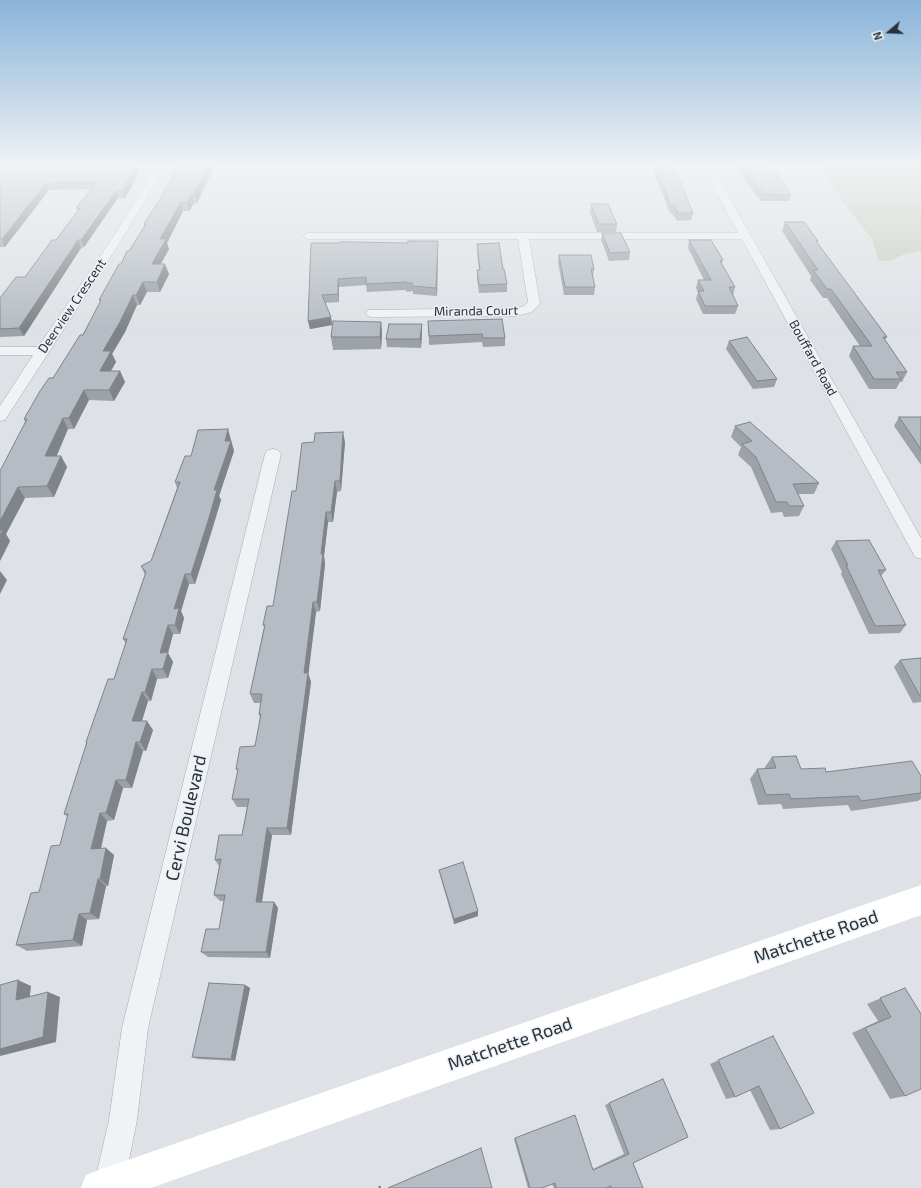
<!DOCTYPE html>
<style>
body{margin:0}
#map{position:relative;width:921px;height:1188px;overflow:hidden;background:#dee2e6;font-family:"Exo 2",sans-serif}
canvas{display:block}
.north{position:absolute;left:869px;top:12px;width:40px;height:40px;-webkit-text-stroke:3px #edf1f4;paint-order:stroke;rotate:251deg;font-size:11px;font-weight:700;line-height:16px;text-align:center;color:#28323c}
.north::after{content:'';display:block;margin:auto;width:14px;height:18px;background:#28323c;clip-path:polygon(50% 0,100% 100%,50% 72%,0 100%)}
</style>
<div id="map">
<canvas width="921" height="1188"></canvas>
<div class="north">N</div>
</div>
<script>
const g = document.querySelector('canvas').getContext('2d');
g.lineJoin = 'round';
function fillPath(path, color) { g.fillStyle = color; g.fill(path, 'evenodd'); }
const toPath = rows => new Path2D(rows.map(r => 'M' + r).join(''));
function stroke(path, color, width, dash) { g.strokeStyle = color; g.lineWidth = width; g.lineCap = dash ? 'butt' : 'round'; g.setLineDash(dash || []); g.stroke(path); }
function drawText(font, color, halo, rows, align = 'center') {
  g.font = font + ' "Exo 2",sans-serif'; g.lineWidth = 3; g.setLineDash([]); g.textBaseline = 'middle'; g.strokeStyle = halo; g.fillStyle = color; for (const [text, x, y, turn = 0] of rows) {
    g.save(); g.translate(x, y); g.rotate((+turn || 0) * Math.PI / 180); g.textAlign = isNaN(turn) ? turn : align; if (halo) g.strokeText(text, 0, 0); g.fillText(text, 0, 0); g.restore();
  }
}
const green = toPath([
 [818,163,921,163,921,251,905,254,889,261,879,261,872,239,848,209]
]);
const street = toPath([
 [700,163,710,163,921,538,921,559,915,557,742,239,529,239,540,303,532,312,516,316,372,317,368,316,366,313,368,310,516,308,524,306,528,302,518,239,308,239,303,236,308,233,738,233,700,163],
 [115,164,160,164,165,167,122,239,5,420,0,421,0,406,33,355,0,355,0,347,38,347,112,239,154,170,112,169,110,167,112,165,115,164],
 [273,449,278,450,281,454,148,1028,137,1120,124,1185,123,1188,95,1188,94,1185,109,1120,122,1028,265,454,268,450,273,449]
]);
const secondary = toPath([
 [921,885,921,915,151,1188,81,1188,86,1175,99,1170,921,885]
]);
const wall = toPath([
 [179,163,216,163,197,203,194,203,189,211,183,211,167,243,169,249,161,264,169,274,160,292,147,292,140,305,137,305,125,332,112,354,116,362,111,371,120,371,125,382,114,401,89,400,74,429,68,429,56,456,61,456,67,467,54,497,25,498,6,534,10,541,0,561,25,422,24,419,83,335,100,302,99,300,144,227,144,224,161,198,161,196,171,179,171,177],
 [643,163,669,163,693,213,691,220,677,221,672,213,670,213,651,165,644,165],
 [734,163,770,163,791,195,789,201,760,201,759,197,757,197],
 [0,165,140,172,125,198,118,198,84,247,81,248,24,336,0,337,0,298,25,277,56,240,78,211,76,208,91,189,49,190,5,247,0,247],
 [591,204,617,224,616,232,597,232,590,212],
 [785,222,818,241,817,243,887,337,885,340,907,372,902,382,900,382,896,389,869,389,849,356,853,346,860,346,827,298,823,298,810,280,811,276,782,231],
 [602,233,630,252,629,260,609,261,601,240],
 [689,240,723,260,722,264,735,287,733,295,738,306,735,314,703,314,696,299,698,292,696,288,698,280,704,280,688,248],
 [438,241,437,296,413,294,413,291,406,292,406,290,367,292,366,285,339,287,339,302,325,303,331,317,332,325,310,329,308,321,311,243,408,243],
 [477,244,503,269,507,284,507,292,479,293,477,278,477,270,479,270,477,251],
 [559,255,594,269,593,277,595,287,594,295,564,295,558,262],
 [428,321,505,338,505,346,483,347,482,342,429,345],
 [381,322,382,334,381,349,333,350,331,337],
 [422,324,422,332,421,348,387,347,386,339],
 [729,341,777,379,774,387,753,389,726,349],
 [899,417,921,417,921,465,894,426],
 [735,426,819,483,814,494,798,494,804,506,799,516,784,517,782,512,771,513,751,467,738,455,741,447,731,437],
 [231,439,231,441,234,451,219,496,221,500,212,531,195,584,189,584,181,611,184,618,180,634,173,634,168,653,173,662,168,678,157,679,151,701,148,701,142,721,153,730,146,751,143,751,132,788,123,788,114,820,107,821,101,849,114,855,108,886,106,886,99,919,87,920,82,946,27,951,16,945,60,845,68,817,64,814,87,744,86,742,114,679,126,644,123,639,145,575,141,566,151,561,177,488,175,482,191,456],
 [345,442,341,491,337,492,333,522,328,522,324,556,325,564,320,611,316,612,308,673,311,682,291,835,272,835,262,902,274,902,278,908,270,958,208,957,201,952,219,929,224,901,220,901,214,895,219,866,215,860,242,835,247,807,237,807,232,799,238,772,236,769,255,746,260,718,259,714,261,703,254,703,250,694,264,627,263,625,273,606,296,491],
 [836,541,886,570,881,576,906,625,900,633,869,634,841,574,842,572,831,549],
 [921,658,921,702,913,703,894,667,900,660],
 [772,757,801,769,826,772,921,776,921,799,918,801,851,811,848,805,783,809,781,804,758,805,750,779,757,769,765,769,765,767],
 [439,870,478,916,454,924,440,875],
 [245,985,250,988,235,1061,198,1059,192,1057],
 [905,988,905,1096,890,1099,852,1033,878,1021,867,1004],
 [773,1036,780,1129,770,1130,750,1090,735,1097,726,1099,710,1064],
 [663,1079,633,1163,643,1188,554,1188,552,1184,542,1188,528,1188,514,1139,515,1138,593,1169,624,1154,605,1105]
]);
const shadedWall = toPath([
 [209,163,216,163,197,203,194,194],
 [137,165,140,172,125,198,122,191],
 [46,183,49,190,5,247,2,239],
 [116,191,118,198,84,247,81,240],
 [191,194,194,203,189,211,187,202],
 [181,202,183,211,167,243,169,249,155,274,152,264,160,239],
 [78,240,81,248,24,336,19,328],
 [438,241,438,249,437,296,436,288],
 [165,264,169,274,160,292,157,282],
 [338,279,339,287,339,302,338,294],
 [143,282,147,292,140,305,136,295],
 [133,295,137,305,125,332,112,354,116,362,105,381,100,371,103,351],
 [331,317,332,325,310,329,308,321],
 [381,322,382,334,381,349,380,337],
 [422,324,422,332,421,348,420,339],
 [120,371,125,382,114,401,109,390],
 [84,390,89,400,74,429,69,418],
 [63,418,68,429,52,467,45,456],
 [228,429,234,451,219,496,221,500,195,584,191,574],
 [343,432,345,442,341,491,340,481],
 [61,456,67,467,54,497,47,486],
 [335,481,337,492,333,522,331,512],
 [18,487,25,498,6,534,10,541,0,561,0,521],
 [326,512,328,522,324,556,325,564,320,611,317,602,321,554],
 [0,571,7,580,0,594],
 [185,574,189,584,181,611,184,618,180,634,175,625,174,609],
 [313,602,316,612,308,678,308,673,311,682,291,835,287,828,304,673],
 [168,625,173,634,168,653,173,662,168,678,163,669,160,653],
 [152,669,157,679,151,701,145,692],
 [142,692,148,701,139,730,132,721],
 [147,721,153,730,146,751,140,742],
 [136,742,143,751,132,788,126,780],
 [116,780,123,788,114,820,106,813],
 [100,813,107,821,99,856,91,849],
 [267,828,272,835,261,908,256,902],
 [106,848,114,855,108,886,100,879],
 [98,879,106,886,99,919,90,913],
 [274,902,278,908,270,958,266,952],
 [478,911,478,916,454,924,454,919],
 [79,914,87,920,82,946,73,940],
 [18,980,31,986,29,1005,16,1000],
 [245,985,250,988,235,1061,231,1059],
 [48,992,60,997,56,1042,0,1056,0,1049],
 [378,1186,381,1186,381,1188,379,1188]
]);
const building = toPath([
 [179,163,209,163,194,194,191,194,187,202,181,202,160,239,166,239,152,264,165,264,157,282,143,282,136,295,133,295,120,322,103,351,111,351,100,371,120,371,109,390,84,390,69,418,63,418,45,456,61,456,47,486,18,487,0,521,0,471,27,419,24,419,40,391,49,378,53,378,80,335,83,335,101,300,99,300,119,264,121,264,127,251,129,251,146,224,144,224,162,196,161,196,173,177,171,177,179,163],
 [654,163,669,163,677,174,693,213,678,213,674,205,671,205,654,163],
 [740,163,770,163,791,195,762,194,761,190,759,190,740,163],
 [0,165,137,165,122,191,116,191,81,240,78,240,19,328,0,329,0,298,16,277,25,277,52,240,56,240,80,208,76,208,97,182,46,183,2,239,0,239,0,165],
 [591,204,608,204,617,224,599,224,591,204],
 [785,222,804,222,818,241,816,241,887,337,883,337,907,372,896,372,901,379,874,379,853,346,872,346,831,289,827,289,813,270,818,270,785,222],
 [602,233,621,233,630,252,610,253,602,233],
 [689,240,711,240,723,260,720,261,735,287,729,287,738,306,705,306,698,291,704,291,698,280,711,280,689,240],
 [408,241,438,241,436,288,412,286,412,283,406,283,406,282,366,284,366,277,338,279,338,294,322,295,331,317,308,321,311,243,338,243,339,242,353,242,408,243,408,241],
 [499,243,503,269,504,269,507,284,479,285,477,270,480,270,477,244,499,243],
 [559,255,591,255,594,269,591,269,595,287,565,287,559,255],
 [502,319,505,338,483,338,482,334,429,336,428,321,502,319],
 [333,321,381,322,380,337,331,337,333,321],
 [389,324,422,324,420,339,386,339,389,324],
 [747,337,777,379,757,381,729,341,747,337],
 [899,417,921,417,921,449,899,417],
 [750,422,819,483,793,484,804,506,789,506,787,502,776,502,756,457,742,444,752,441,735,426,750,422],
 [228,429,225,441,231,441,214,490,217,490,208,521,191,574,185,574,174,609,179,608,175,625,168,625,160,653,168,652,163,669,152,669,145,692,142,692,132,721,147,721,140,742,136,742,126,780,116,780,106,813,100,813,91,849,106,848,100,879,98,879,90,913,79,914,73,940,16,945,31,893,39,892,51,846,60,845,68,814,64,814,87,742,86,742,108,679,114,679,127,639,123,639,146,572,141,566,151,561,180,482,175,482,185,456,191,456,198,430,228,429],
 [343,432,340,481,335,481,331,512,326,512,321,554,323,554,317,602,313,602,304,673,308,673,287,828,267,828,256,902,274,902,266,952,201,952,206,929,219,929,225,895,214,895,221,859,215,860,219,835,242,835,249,799,232,799,238,769,236,769,240,747,255,746,261,714,259,714,262,694,250,694,265,625,263,625,267,606,273,606,292,491,296,491,302,443,314,442,315,433,343,432],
 [0,530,3,530,0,535,0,530],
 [869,540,886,570,878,570,906,625,875,626,846,565,848,565,836,541,869,540],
 [921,658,921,696,920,696,900,660,921,658],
 [796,756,801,769,825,768,826,772,912,761,921,776,921,793,861,801,858,796,791,799,789,794,766,795,757,769,776,768,772,757,796,756],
 [463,862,478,911,454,919,439,870,463,862],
 [18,980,16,1000,48,992,43,1037,0,1049,0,985,18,980],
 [209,983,245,985,231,1059,192,1057,209,983],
 [905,988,921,1014,921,1089,905,1096,865,1028,891,1017,880,998,905,988],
 [773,1036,814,1113,780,1129,759,1086,735,1097,718,1060,773,1036],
 [663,1079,688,1137,633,1163,643,1188,611,1188,611,1186,606,1188,556,1188,555,1183,542,1188,530,1188,515,1138,575,1115,593,1170,629,1154,609,1103,663,1079],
 [481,1148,492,1188,388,1188,481,1148]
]);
const farStreetnames = [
 ["Deerview Crescent",72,306,-56],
 ["Miranda Court",476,311,-1],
 ["Bouffard Road",813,358,61]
];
const nearStreetnames = [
 ["Cervi Boulevard",186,818,-77],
 ["Matchette Road",816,937,-19],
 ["Matchette Road",510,1044,-19]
];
fillPath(green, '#c6d0bf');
stroke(street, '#a4aab0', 1);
fillPath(street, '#f0f3f5');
fillPath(secondary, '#fff');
fillPath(wall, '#9ca2a8');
fillPath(shadedWall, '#7f8488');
fillPath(building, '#b5bcc3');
stroke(building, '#7f8488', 1);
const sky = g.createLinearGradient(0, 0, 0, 329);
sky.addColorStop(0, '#89b4da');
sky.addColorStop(0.5, '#f0f2f4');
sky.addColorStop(1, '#f0f2f400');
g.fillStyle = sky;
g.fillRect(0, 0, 921, 329);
drawText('13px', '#28323c', '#edf1f4', farStreetnames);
drawText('18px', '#28323c', '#edf1f4', nearStreetnames);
</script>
